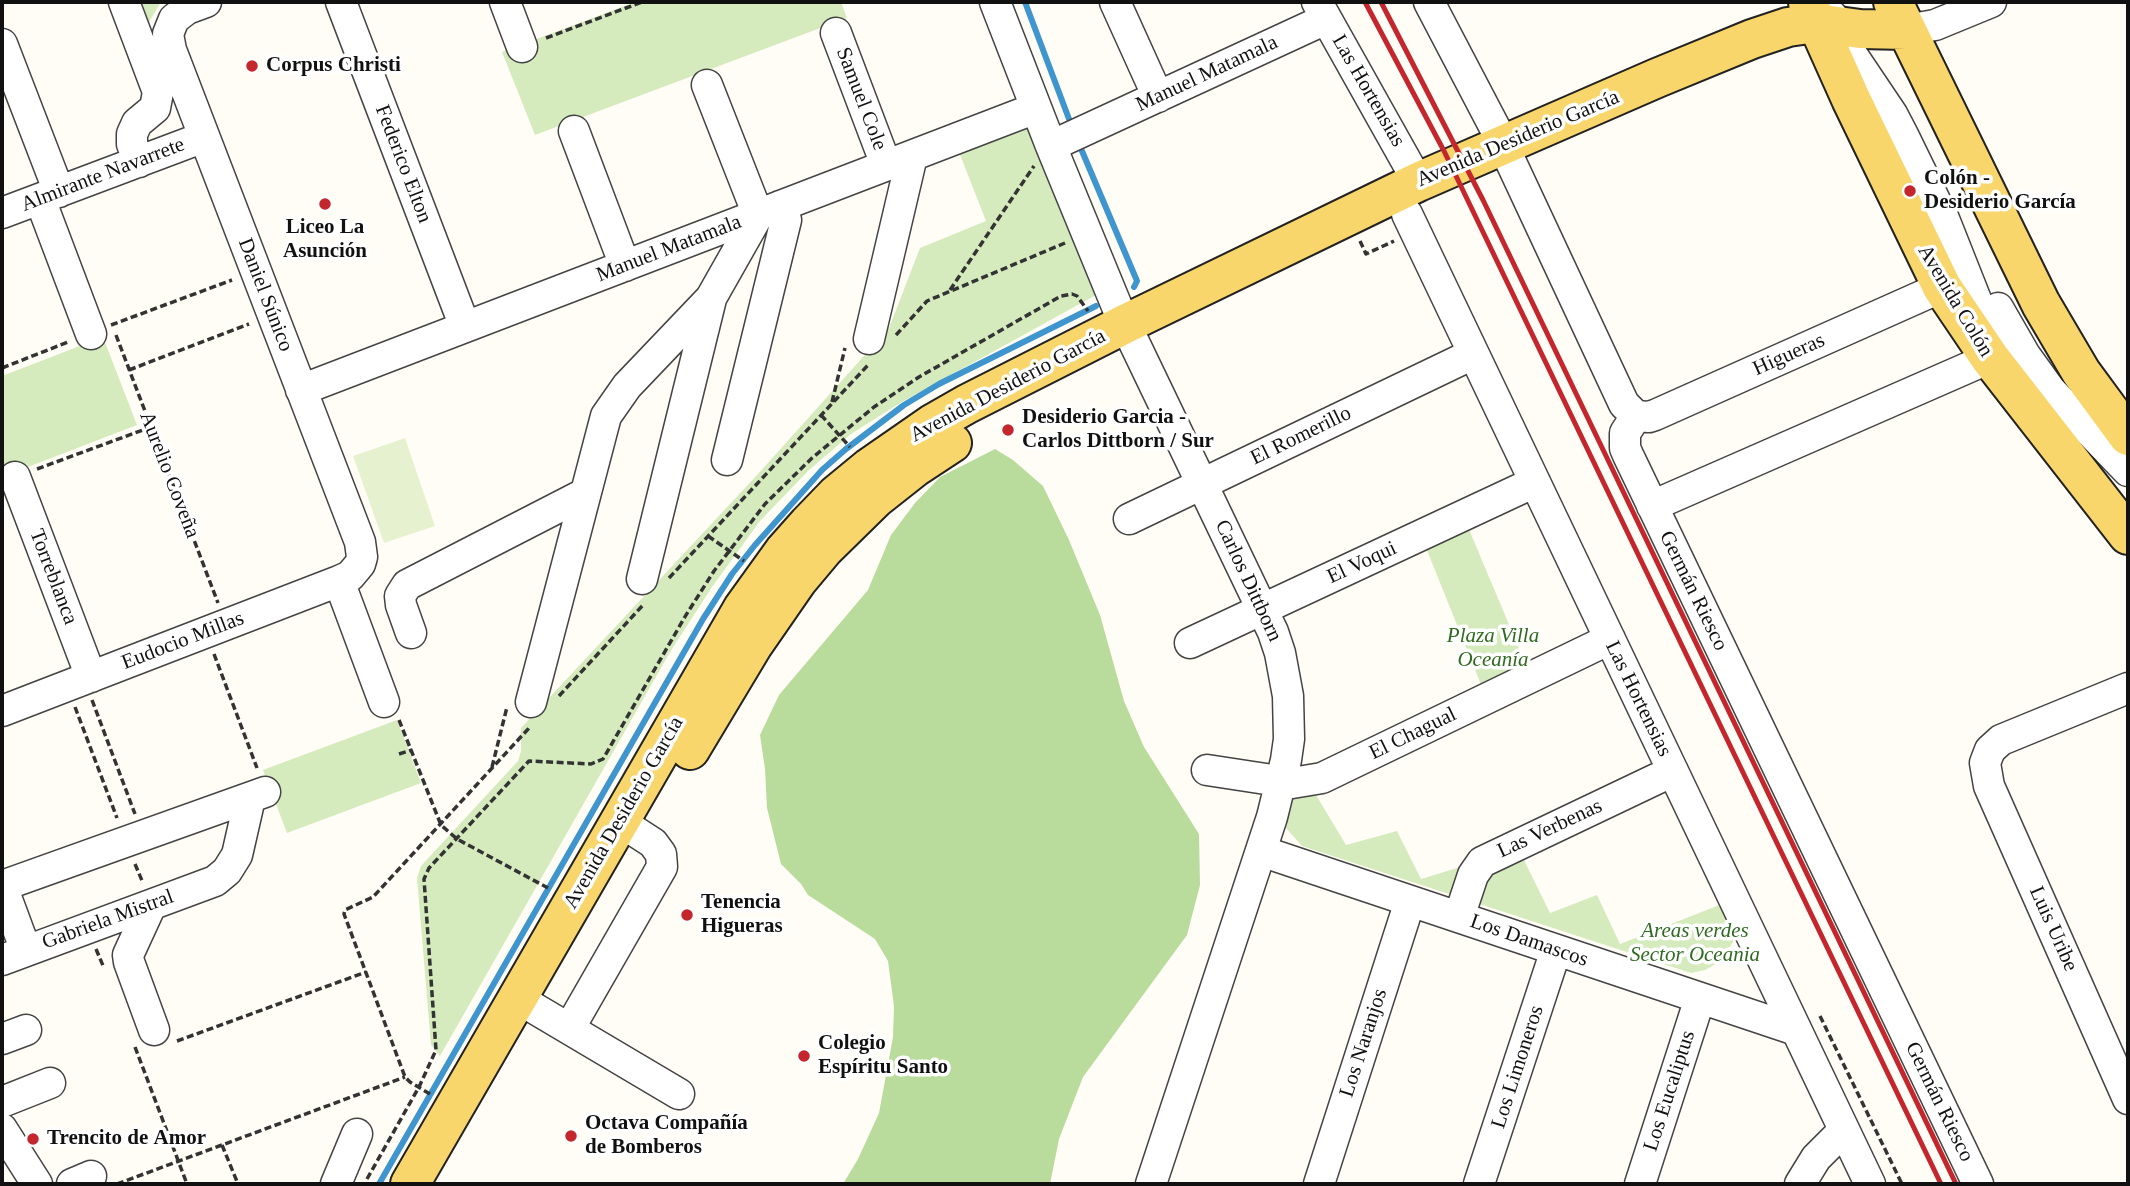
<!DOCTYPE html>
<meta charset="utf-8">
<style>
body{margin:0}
#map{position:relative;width:2130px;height:1186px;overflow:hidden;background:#fffdf5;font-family:"Times New Roman",serif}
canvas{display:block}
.frame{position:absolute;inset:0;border:4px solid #111;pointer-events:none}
</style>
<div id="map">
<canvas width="2130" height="1186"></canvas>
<div class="frame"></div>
</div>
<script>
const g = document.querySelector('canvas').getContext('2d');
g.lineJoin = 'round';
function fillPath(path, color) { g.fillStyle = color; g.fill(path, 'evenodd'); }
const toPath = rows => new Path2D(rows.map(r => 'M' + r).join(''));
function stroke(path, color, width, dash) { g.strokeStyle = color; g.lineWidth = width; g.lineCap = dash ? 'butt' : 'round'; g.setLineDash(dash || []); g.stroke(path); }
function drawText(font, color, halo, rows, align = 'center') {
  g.font = font + ' "Times New Roman",serif'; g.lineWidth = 7; g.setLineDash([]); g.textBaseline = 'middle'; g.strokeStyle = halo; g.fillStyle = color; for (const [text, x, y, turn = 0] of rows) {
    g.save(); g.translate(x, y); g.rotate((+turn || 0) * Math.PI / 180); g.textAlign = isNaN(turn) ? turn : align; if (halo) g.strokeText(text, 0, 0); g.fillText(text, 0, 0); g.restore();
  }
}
const green = toPath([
 [132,2,161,2,143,32],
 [635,2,841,2,847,18,535,135,502,52],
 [1027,128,1096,295,900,403,851,434,809,470,760,521,712,587,670,652,440,1056,431,1045,417,878,421,866,518,761,521,751,521,728,758,474,889,328,920,248,986,221,959,152],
 [103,337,137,425,2,477,2,376],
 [1460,508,1529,672,1484,692,1418,528],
 [397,720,421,783,287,833,263,770],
 [1313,790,1346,845,1397,831,1421,879,1457,868,1469,875,1485,870,1519,850,1550,913,1597,895,1620,944,1722,904,1728,912,1733,942,1721,961,1705,970,1691,973,1302,846,1286,828,1293,796]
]);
const forest = toPath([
 [995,449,1013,460,1043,486,1069,540,1100,615,1124,701,1144,747,1199,834,1200,885,1187,935,1083,1077,1059,1139,1050,1184,843,1184,858,1159,879,1113,893,1037,894,1006,888,961,875,939,808,895,801,884,781,864,767,808,765,769,760,735,779,695,868,590,891,535,915,503,940,477]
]);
const pitch = toPath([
 [405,438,435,526,384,543,353,456]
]);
const stream = toPath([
 [1025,2,1069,119],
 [1082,151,1137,281,1134,287],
 [379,1184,703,619,732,574,755,545,822,470,846,449,904,405,939,384,1096,306]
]);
const path = toPath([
 [546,38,642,2],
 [1360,241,1366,254,1394,241],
 [950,290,1034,166],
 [111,325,232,280],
 [116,335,218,603],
 [896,335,927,301,1065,243],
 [2,368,68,342],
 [129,370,249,324],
 [832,402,845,348],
 [821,415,850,447],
 [37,469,151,427],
 [708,536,744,561],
 [669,578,869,364],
 [214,654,257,768],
 [559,696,644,604],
 [92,700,135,814],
 [75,707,117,818],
 [399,720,441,825,457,839,548,888],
 [399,754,412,750],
 [492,767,507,707],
 [135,864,143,883],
 [96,949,104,968],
 [1820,1016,1902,1184],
 [177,1041,366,972],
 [135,1047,187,1184],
 [430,1094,410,1082,405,1077,344,914,345,910,373,897,530,727],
 [222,1145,238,1184],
 [367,1179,419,1087,436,1050,424,879,429,868,529,761,591,764,603,759,686,615,714,571,765,504,812,458,874,407,919,377,1061,296,1072,294,1077,296,1088,311],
 [117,1184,405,1077]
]);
const minor = toPath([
 [124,2,158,92,155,108,137,123,132,134,132,144,139,162],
 [341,2,465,327],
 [505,2,522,47],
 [995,2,1051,146,1118,309,1273,632,1280,653,1288,696,1289,739,1286,760,1272,817,1151,1184],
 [1115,2,1158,97],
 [1317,2,1418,182],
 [1429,2,1495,128,1624,404,1636,416,1649,417,1655,415,1942,287],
 [1832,16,1853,56,1892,114,1904,137,1944,219,1986,325,1997,343],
 [1906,30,1935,25,1991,2],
 [836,33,886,165],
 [2,44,59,192],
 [574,131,625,266],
 [1051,146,1326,19],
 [40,199,91,334],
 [2,213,204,137],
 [1407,214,1870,1184],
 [1998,308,2025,355,2051,391,2128,471],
 [869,339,912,156],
 [301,390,1036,108],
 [1636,416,1625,433,1625,448,1628,455,1978,1184],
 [727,460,786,220,780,206],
 [15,477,91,677],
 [1652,506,1990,358],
 [1129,519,1473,354],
 [642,579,711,299],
 [339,581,384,702],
 [411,633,401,605,400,596,407,585,584,494],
 [1190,643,1535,482],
 [2128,688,2001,740,1990,750,1985,763,1989,786,2128,1099],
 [531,702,606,416,627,386,711,298,758,215,707,85],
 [2,711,339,581,350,576,360,564,362,557,360,542,171,50,168,34,174,19,187,9,206,2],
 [1207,770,1292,783,1322,778,1610,639],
 [1261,851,1796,1030],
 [2,886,265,792],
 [2,886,26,951],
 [151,905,128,955,129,962,154,1030],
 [1459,917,1473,875,1482,862,1673,771],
 [2,960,215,881,227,871,237,855,250,798],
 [517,998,679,1094],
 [569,1029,662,867,661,854,653,843,619,821],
 [2,1039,26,1030],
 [2,1102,50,1083],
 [2,1129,37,1184],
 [72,1184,91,1176],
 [336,1184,357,1134],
 [1319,1184,1410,901],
 [1479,1184,1556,950],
 [1640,1184,1700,998],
 [1800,1184,1816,1158,1835,1139,1845,1132]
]);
const major = toPath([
 [1893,2,2041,304,2081,372,2128,436],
 [1808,3,1851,99,1942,287,1990,358,2128,535],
 [690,750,753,645,798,580,824,549,876,498,914,468,952,443],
 [410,1184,743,608,784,551,808,524,836,495,870,467,932,424,967,404,1125,324,1418,182,1657,78,1752,39,1788,27,1816,23,1860,29,1906,30]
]);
const rail = toPath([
 [1365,2,1444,151,1941,1184],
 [1381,2,1483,200,1956,1184]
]);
const markers = [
 [252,66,7,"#c4262e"],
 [1910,191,7,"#c4262e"],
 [325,204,7,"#c4262e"],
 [1008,430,7,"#c4262e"],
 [687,915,7,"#c4262e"],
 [804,1056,7,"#c4262e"],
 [571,1136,7,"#c4262e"],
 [33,1139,7,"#c4262e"]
];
const poiNames = [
 ["Corpus Christi",266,66],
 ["Colón -",1924,179],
 ["Desiderio García",1924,203],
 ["Liceo La",325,228,"center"],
 ["Asunción",325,252,"center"],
 ["Desiderio Garcia -",1022,418],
 ["Carlos Dittborn / Sur",1022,442],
 ["Tenencia",701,903],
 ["Higueras",701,927],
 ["Colegio",818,1044],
 ["Espíritu Santo",818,1068],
 ["Octava Compañía",585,1124],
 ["de Bomberos",585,1148],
 ["Trencito de Amor",47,1139]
];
const streetNames = [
 ["Manuel Matamala",1207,74,-25],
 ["Las Hortensias",1368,91,60],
 ["Samuel Cole",861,99,69],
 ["Avenida Desiderio García",1518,139,-23],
 ["Federico Elton",403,164,69],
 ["Almirante Navarrete",103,175,-21],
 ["Manuel Matamala",669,249,-21],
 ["Daniel Súnico",265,295,69],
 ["Avenida Colón",1955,301,59],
 ["Higueras",1789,355,-24],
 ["Avenida Desiderio García",1008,386,-28],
 ["El Romerillo",1301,436,-26],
 ["Aurelio Coveña",169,475,69],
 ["El Voqui",1362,563,-25],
 ["Torreblanca",53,577,69],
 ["Carlos Dittborn",1248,581,65],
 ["Germán Riesco",1693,591,64],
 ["Eudocio Millas",183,641,-21],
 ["Las Hortensias",1638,699,64],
 ["El Chagual",1413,734,-26],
 ["Avenida Desiderio García",624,813,-60],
 ["Las Verbenas",1550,829,-25],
 ["Gabriela Mistral",108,920,-20],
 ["Luis Uribe",2053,929,66],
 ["Los Damascos",1529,941,19],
 ["Los Naranjos",1364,1043,-72],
 ["Los Limoneros",1518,1067,-72],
 ["Los Eucaliptus",1670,1091,-72],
 ["Germán Riesco",1939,1102,64]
];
const parkNames = [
 ["Plaza Villa",1493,636],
 ["Oceanía",1493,660],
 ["Areas verdes",1695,931],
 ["Sector Oceania",1695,955]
];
fillPath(green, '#d5ebbd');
fillPath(forest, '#b9dc9c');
fillPath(pitch, '#e6f2cf');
stroke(stream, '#3f96cf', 6);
stroke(minor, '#444', 33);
stroke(major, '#222', 42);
stroke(path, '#333', 3.5, [7, 3.5]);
stroke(minor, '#fff', 30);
stroke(major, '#f9d66b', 38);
stroke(rail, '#c4262e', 5);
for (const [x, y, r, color] of markers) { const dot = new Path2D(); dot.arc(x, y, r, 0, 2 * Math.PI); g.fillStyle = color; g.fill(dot); stroke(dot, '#fff', 2.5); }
drawText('bold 21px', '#111', '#fff', poiNames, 'left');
drawText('21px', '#111', '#fff', streetNames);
drawText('italic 21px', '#2f6b1f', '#fff', parkNames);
</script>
